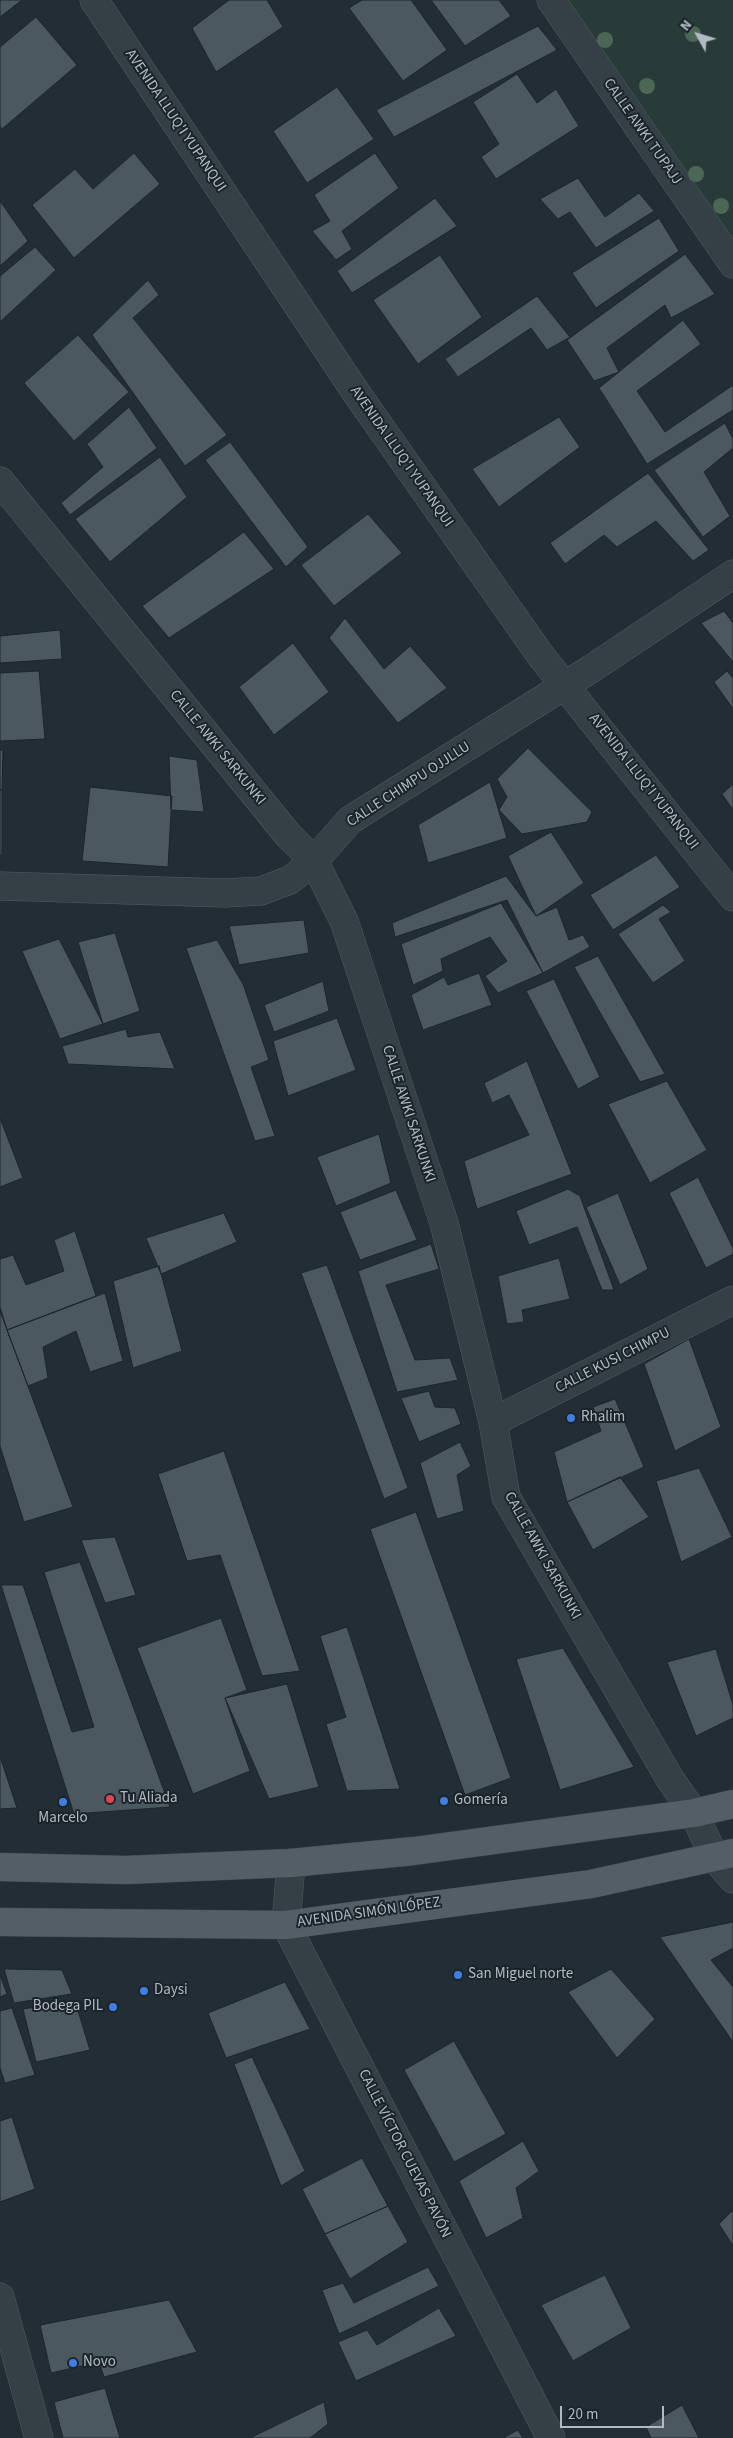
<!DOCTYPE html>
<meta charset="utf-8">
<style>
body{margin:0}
#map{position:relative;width:733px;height:2438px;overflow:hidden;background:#222d35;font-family:"Source Sans 3",sans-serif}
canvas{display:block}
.north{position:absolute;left:673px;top:10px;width:50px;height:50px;-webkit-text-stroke:4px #1b242a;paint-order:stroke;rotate:309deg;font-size:14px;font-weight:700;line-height:20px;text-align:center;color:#b0bac2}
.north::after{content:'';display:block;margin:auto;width:18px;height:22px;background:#b0bac2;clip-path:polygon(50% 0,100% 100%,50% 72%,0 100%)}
.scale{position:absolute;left:560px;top:2406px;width:104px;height:22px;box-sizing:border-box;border:2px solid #b0bac2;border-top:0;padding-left:6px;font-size:15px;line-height:18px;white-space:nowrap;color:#b0bac2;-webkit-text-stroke:4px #1b242a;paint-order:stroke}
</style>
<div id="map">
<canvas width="733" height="2438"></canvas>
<div class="north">N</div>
<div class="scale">20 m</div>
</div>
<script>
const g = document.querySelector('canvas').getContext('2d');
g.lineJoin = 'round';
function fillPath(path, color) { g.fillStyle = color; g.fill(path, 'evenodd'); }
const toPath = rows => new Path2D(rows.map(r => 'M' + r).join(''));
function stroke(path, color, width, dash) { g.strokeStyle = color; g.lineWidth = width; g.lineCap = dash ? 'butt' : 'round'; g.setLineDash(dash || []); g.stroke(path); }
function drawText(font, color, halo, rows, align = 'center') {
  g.font = font + ' "Source Sans 3",sans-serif'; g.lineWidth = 4; g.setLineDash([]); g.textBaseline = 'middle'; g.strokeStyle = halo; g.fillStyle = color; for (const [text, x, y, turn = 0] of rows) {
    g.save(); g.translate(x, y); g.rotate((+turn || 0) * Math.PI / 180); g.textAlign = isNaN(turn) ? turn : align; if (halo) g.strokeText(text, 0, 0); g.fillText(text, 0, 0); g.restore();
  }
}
const green = toPath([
 [568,0,733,0,733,241]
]);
const building = toPath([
 [0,0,22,0,0,17,0,0],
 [229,0,267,0,283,27,216,72,192,28,229,0],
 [362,0,411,0,447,50,403,81,349,8,362,0],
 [431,0,499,0,511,16,465,46,431,0],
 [36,17,77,65,2,129,0,126,0,47,36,17],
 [538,26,557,50,394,137,376,110,538,26],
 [517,74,537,103,556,89,579,126,496,179,481,157,499,144,473,102,517,74],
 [337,87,374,139,307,183,273,131,337,87],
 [134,153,160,184,74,258,32,205,75,169,93,189,134,153],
 [375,153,399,188,342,231,352,249,336,260,312,231,330,221,314,195,375,153],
 [578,178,605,217,639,193,654,211,596,248,570,212,558,219,540,199,578,178],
 [435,198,457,226,352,293,337,271,435,198],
 [0,201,28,241,0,266,0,201],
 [659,218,679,251,596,308,572,273,659,218],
 [35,247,56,270,0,322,0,276,35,247],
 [685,254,715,294,671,318,665,305,607,348,619,372,594,381,567,340,685,254],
 [440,255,482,317,418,364,373,300,440,255],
 [148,280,159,295,133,318,227,435,185,466,92,335,148,280],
 [537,296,570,337,547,350,531,328,458,377,445,359,537,296],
 [683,320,701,344,637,391,665,432,733,385,733,410,647,464,599,388,683,320],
 [78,335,129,392,74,441,24,383,78,335],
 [129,407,157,448,70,515,61,503,103,467,87,444,129,407],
 [559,417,580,447,499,507,472,469,559,417],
 [725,423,733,439,733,448,704,472,730,516,703,537,654,470,725,423],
 [230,442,308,547,286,567,205,460,230,442],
 [160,457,187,497,110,562,75,519,160,457],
 [648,473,709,550,693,561,656,521,617,547,604,535,565,564,550,543,648,473],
 [368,514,402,553,334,606,301,565,368,514],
 [244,532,274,569,169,638,142,606,244,532],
 [724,611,733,623,733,662,701,623,724,611],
 [345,618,384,669,410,646,447,688,398,723,329,638,345,618],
 [60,630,62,659,0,663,0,636,60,630],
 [293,643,329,692,274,735,239,687,293,643],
 [39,671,45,739,0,741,0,673,39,671],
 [727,671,733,678,733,709,714,682,727,671],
 [528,748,592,812,587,822,522,834,499,810,507,797,497,779,528,748],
 [0,750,3,750,2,790,0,790,0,750],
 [169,756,197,760,204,812,171,810,169,756],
 [490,782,507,838,428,863,418,825,490,782],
 [733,784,733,810,722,794,733,784],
 [90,787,172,796,168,867,82,861,90,787],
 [0,790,2,790,2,855,0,855,0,790],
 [551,832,584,883,536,916,508,856,551,832],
 [656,855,680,887,613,930,590,895,656,855],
 [506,876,536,916,557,907,569,940,583,935,590,947,543,973,507,900,395,937,392,923,506,876],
 [501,903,543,973,498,993,485,976,507,961,490,937,441,959,443,971,413,985,401,944,501,903],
 [663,905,671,912,659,919,685,961,653,983,618,934,663,905],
 [304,920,309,953,239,965,229,926,304,920],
 [115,933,140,1011,103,1024,78,942,115,933],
 [59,939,103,1024,60,1039,22,951,59,939],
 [217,940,243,984,269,1060,251,1067,275,1136,255,1141,186,948,217,940],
 [598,956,665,1074,640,1082,574,967,598,956],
 [479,973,492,1005,423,1030,411,995,444,977,448,985,479,973],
 [554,979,600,1077,578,1089,526,991,554,979],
 [323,981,329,1011,274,1032,264,1005,323,981],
 [337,1018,356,1070,288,1096,273,1041,337,1018],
 [126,1029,128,1037,160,1032,175,1069,68,1064,62,1046,126,1029],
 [527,1061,572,1174,477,1209,464,1161,529,1135,509,1095,492,1103,484,1083,527,1061],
 [667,1081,707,1150,650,1183,608,1104,667,1081],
 [0,1118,23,1178,0,1187,0,1118],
 [379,1134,391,1183,336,1206,317,1157,379,1134],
 [698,1177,733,1248,733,1254,706,1268,669,1193,698,1177],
 [568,1189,580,1196,614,1290,602,1290,577,1227,529,1245,516,1211,568,1189],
 [396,1190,417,1240,360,1260,340,1212,396,1190],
 [618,1193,648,1269,620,1285,586,1207,618,1193],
 [224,1213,237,1242,161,1274,146,1238,224,1213],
 [75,1231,96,1296,7,1330,0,1307,0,1259,13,1255,26,1285,64,1271,54,1240,75,1231],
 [431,1244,439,1269,386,1285,415,1360,450,1358,458,1380,397,1392,358,1271,431,1244],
 [559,1258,570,1299,522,1310,524,1322,507,1324,498,1276,559,1258],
 [327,1265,408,1488,384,1499,301,1273,327,1265],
 [159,1266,182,1351,133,1368,113,1281,159,1266],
 [105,1293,123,1361,90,1372,76,1331,43,1347,48,1378,28,1386,7,1330,105,1293],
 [0,1311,73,1507,24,1522,0,1446,0,1311],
 [689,1339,721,1427,675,1451,644,1364,689,1339],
 [429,1391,435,1407,455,1408,461,1424,419,1442,401,1398,429,1391],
 [615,1399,644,1467,567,1502,554,1452,601,1431,593,1407,615,1399],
 [460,1442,471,1466,457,1475,464,1511,437,1519,420,1463,460,1442],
 [224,1451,300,1671,262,1676,220,1555,187,1561,158,1474,224,1451],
 [699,1468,732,1537,681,1562,656,1481,699,1468],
 [620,1477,649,1517,593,1550,567,1502,620,1477],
 [416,1512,511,1778,465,1795,370,1529,416,1512],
 [115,1537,136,1595,105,1603,81,1540,115,1537],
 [80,1562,170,1807,74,1814,1,1585,23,1585,72,1732,94,1727,44,1572,80,1562],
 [221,1618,247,1690,225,1698,250,1771,193,1794,137,1648,221,1618],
 [347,1627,400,1789,347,1791,326,1724,346,1717,320,1636,347,1627],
 [563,1648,634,1767,560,1790,516,1659,563,1648],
 [716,1649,733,1705,733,1718,696,1736,667,1662,716,1649],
 [287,1684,319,1787,269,1799,225,1698,287,1684],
 [0,1756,17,1808,0,1809,0,1756],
 [733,1922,733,1948,711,1960,733,1987,733,2042,660,1937,733,1922],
 [4,1969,62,1970,72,1994,14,2003,4,1969],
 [611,1969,655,2019,617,2058,568,1992,611,1969],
 [0,1975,7,1994,0,1997,0,1975],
 [285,1982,310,2029,226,2058,208,2013,285,1982],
 [75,2001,90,2050,36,2062,23,2009,75,2001],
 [12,2008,35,2075,5,2083,0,2068,0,2011,12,2008],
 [454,2041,506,2134,454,2162,404,2070,454,2041],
 [252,2057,305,2171,281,2186,234,2064,252,2057],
 [12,2117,35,2189,0,2202,0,2121,12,2117],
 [523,2141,539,2171,516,2188,523,2218,486,2238,459,2181,523,2141],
 [362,2158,388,2206,325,2234,302,2189,362,2158],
 [388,2206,408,2242,350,2279,325,2234,388,2206],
 [733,2210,733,2246,719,2224,733,2210],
 [428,2267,439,2286,339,2334,322,2290,343,2283,354,2303,428,2267],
 [605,2275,631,2328,573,2361,541,2305,605,2275],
 [169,2300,197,2352,104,2377,99,2362,51,2373,40,2325,169,2300],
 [439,2308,456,2336,356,2381,338,2342,367,2330,377,2345,439,2308],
 [105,2388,120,2438,63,2438,54,2402,105,2388],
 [324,2402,328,2424,310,2438,250,2438,324,2402],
 [682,2405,699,2438,651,2438,646,2427,682,2405],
 [518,2430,523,2438,503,2438,518,2430]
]);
const minor = toPath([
 [94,0,357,394,541,656,733,897],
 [551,0,733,264],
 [0,481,288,835,314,861,344,921,444,1223,493,1422,506,1497,670,1779,694,1813,714,1857,733,1879],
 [0,886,225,893,261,891,290,880,314,861,350,820,591,669,733,574],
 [493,1422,733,1300],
 [291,1863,286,1925,551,2438],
 [0,2297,39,2438]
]);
const primary = toPath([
 [0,1867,126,1870,291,1863,414,1851,694,1813,733,1804],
 [0,1922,286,1925,591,1884,733,1853]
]);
const trees = [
 [693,34],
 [605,40],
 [647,86],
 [696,174],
 [721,206]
];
const markers = [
 [571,1418,5,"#3f7fe0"],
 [110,1799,5,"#e0444e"],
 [444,1801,5,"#3f7fe0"],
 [63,1802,5,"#3f7fe0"],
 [458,1975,5,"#3f7fe0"],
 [144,1991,5,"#3f7fe0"],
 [113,2007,5,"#3f7fe0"],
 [73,2363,5,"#3f7fe0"]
];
const streetNames = [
 ["AVENIDA LLUQ'I YUPANQUI",175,121,56],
 ["CALLE AWKI TUPAJJ",642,132,55],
 ["AVENIDA LLUQ'I YUPANQUI",401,457,55],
 ["CALLE AWKI SARKUNKI",217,748,51],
 ["AVENIDA LLUQ'I YUPANQUI",643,782,52],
 ["CALLE CHIMPU OJJLLU",409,785,-33],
 ["CALLE AWKI SARKUNKI",408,1114,72],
 ["CALLE KUSI CHIMPU",613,1361,-27],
 ["CALLE AWKI SARKUNKI",542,1556,61],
 ["AVENIDA SIMÓN LÓPEZ",369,1913,-8],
 ["CALLE VÍCTOR CUEVAS PAVÓN",404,2154,63]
];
const poiNames = [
 ["Rhalim",581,1418],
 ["Tu Aliada",120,1799],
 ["Gomería",454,1801],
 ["Marcelo",63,1819,"center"],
 ["San Miguel norte",468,1975],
 ["Daysi",154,1991],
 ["Bodega PIL",103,2007,"right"],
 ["Novo",83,2363]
];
fillPath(green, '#283b38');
fillPath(building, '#4b5860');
stroke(building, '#1d262c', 1);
stroke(minor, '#535d63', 29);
stroke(primary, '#3f484f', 29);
stroke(minor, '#353f46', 28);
stroke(primary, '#535e66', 28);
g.fillStyle = '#4d6757';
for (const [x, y] of trees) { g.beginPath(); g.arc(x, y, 8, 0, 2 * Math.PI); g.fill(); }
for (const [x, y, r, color] of markers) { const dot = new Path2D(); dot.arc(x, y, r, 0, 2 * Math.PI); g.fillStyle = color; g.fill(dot); stroke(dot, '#1b242a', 2); }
drawText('15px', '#b0bac2', '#1b242a', streetNames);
drawText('15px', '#b0bac2', '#1b242a', poiNames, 'left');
</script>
